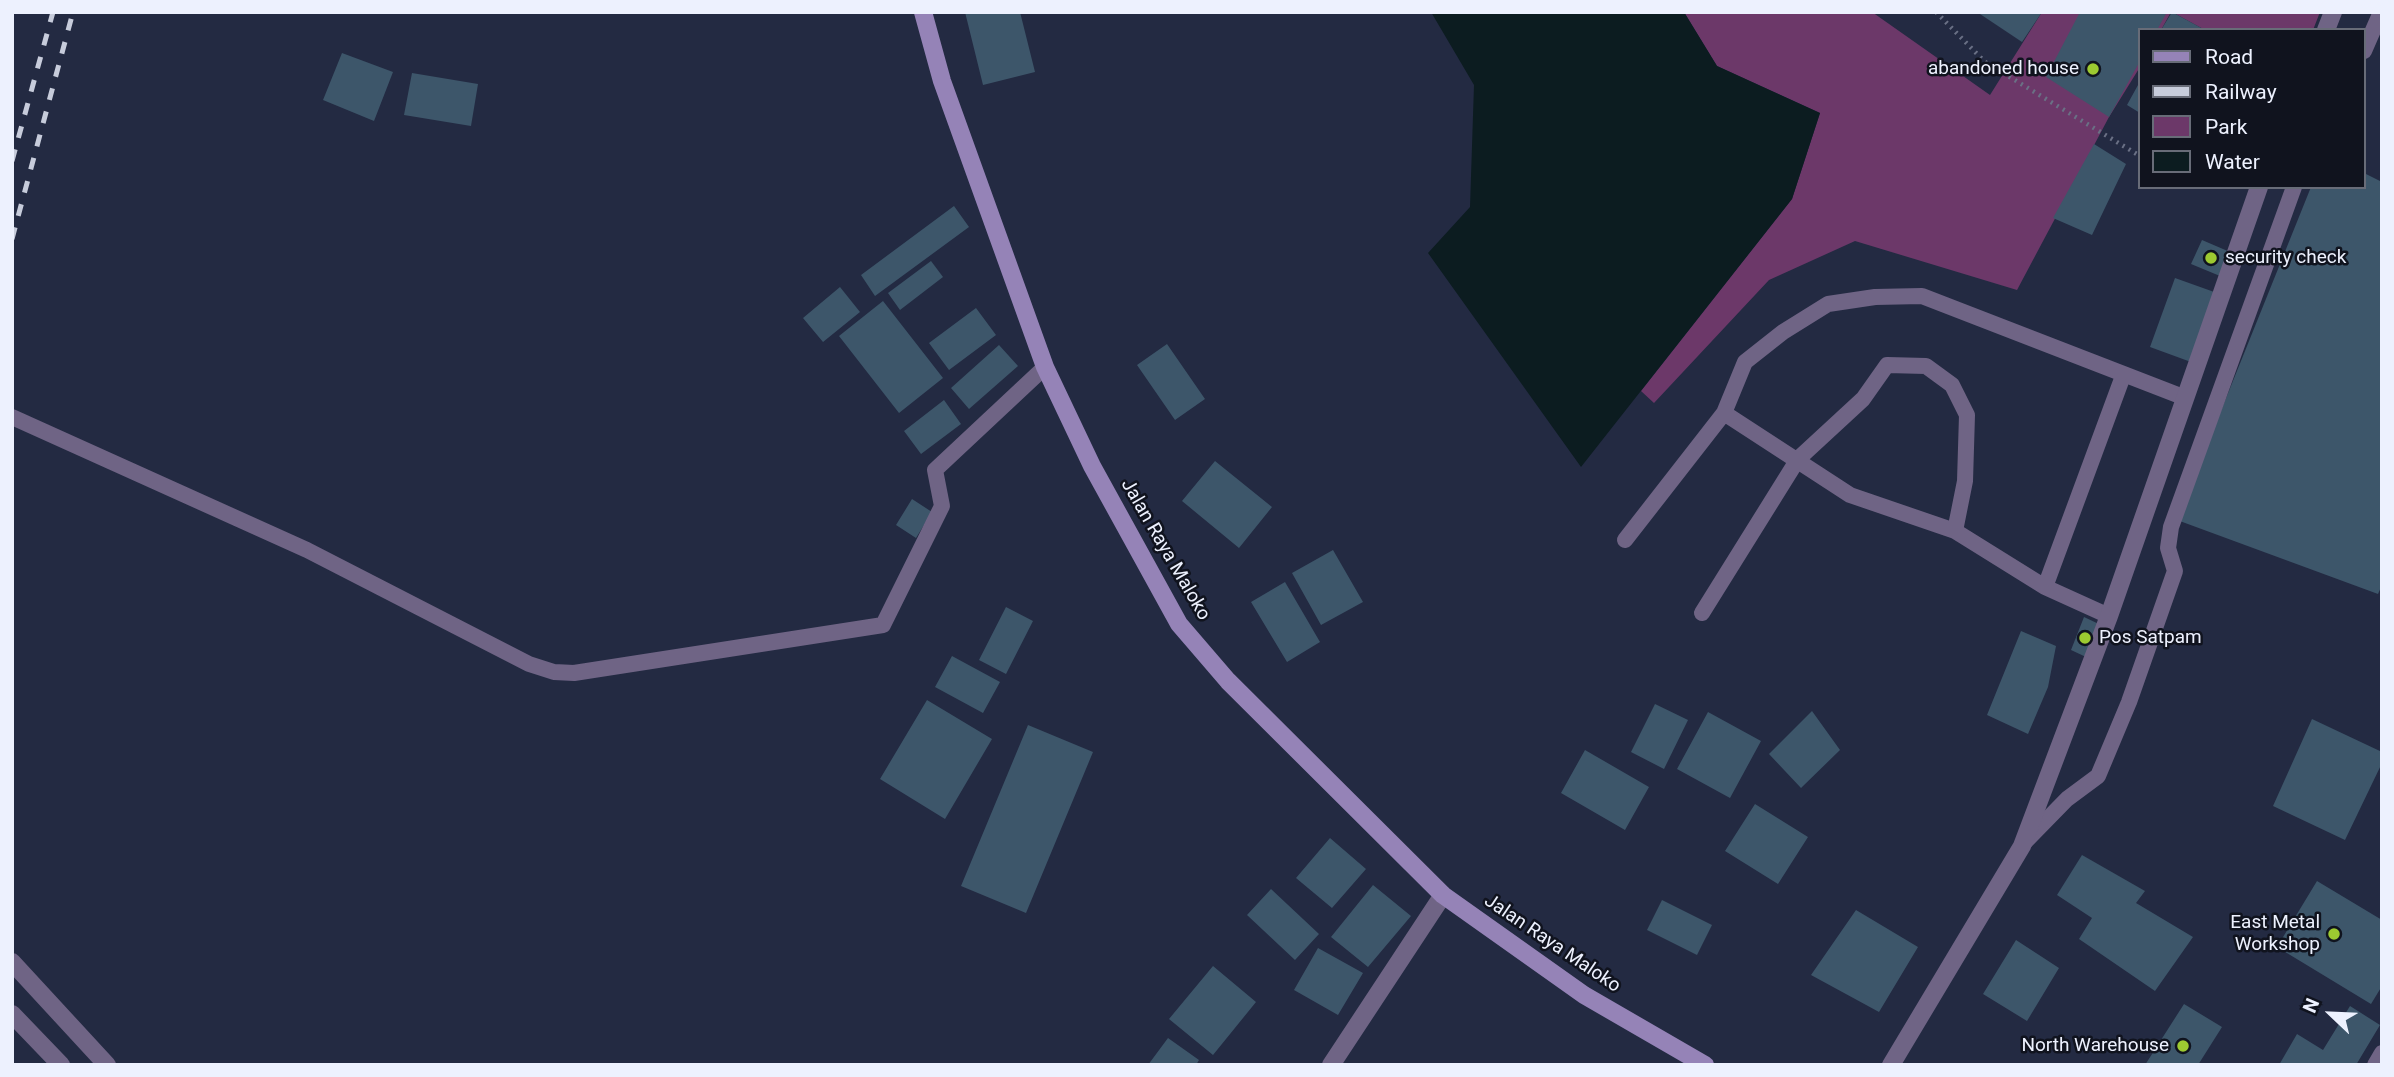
<!DOCTYPE html>
<style>
body{margin:0}
#map{position:relative;width:2394px;height:1077px;overflow:hidden;background:#232a42;font-family:Roboto,sans-serif}
canvas{display:block}
.frame{position:absolute;inset:0;border:14px solid #edf1fe;pointer-events:none}
.legend{position:absolute;left:2138px;top:28px;width:228px;height:161px;box-sizing:border-box;background:#10131e;border:2px solid #686c78;margin:0;padding:9px 12px;list-style:none;font-size:21px;color:#edf1fe}
.legend li{display:flex;align-items:center;gap:14px;height:35px}
.legend b{width:35px;border:2px solid #686c78}
.north{position:absolute;left:2296px;top:979px;width:70px;height:70px;-webkit-text-stroke:5px #10131e;paint-order:stroke;rotate:293deg;font-size:19px;font-weight:700;line-height:28px;text-align:center;color:#edf1fe}
.north::after{content:'';display:block;margin:auto;width:24px;height:32px;background:#edf1fe;clip-path:polygon(50% 0,100% 100%,50% 72%,0 100%)}
</style>
<div id="map">
<canvas width="2394" height="1077"></canvas>
<div class="frame"></div>
<ul class="legend">
<li><b style="height:9px;background:#9583b7"></b>Road</li>
<li><b style="height:9px;background:#c7ccdb"></b>Railway</li>
<li><b style="height:19px;background:#6c3869"></b>Park</li>
<li><b style="height:19px;background:#0c1c20"></b>Water</li>
</ul>
<div class="north">N</div>
</div>
<script>
const g = document.querySelector('canvas').getContext('2d');
g.lineJoin = 'round';
function fillPath(path, color) { g.fillStyle = color; g.fill(path, 'evenodd'); }
const toPath = rows => new Path2D(rows.map(r => 'M' + r).join(''));
function stroke(path, color, width, dash) { g.strokeStyle = color; g.lineWidth = width; g.lineCap = dash ? 'butt' : 'round'; g.setLineDash(dash || []); g.stroke(path); }
function drawText(font, color, halo, rows, align = 'center') {
  g.font = font + ' Roboto,sans-serif'; g.lineWidth = 5; g.setLineDash([]); g.textBaseline = 'middle'; g.strokeStyle = halo; g.fillStyle = color; for (const [text, x, y, turn = 0] of rows) {
    g.save(); g.translate(x, y); g.rotate((+turn || 0) * Math.PI / 180); g.textAlign = isNaN(turn) ? turn : align; if (halo) g.strokeText(text, 0, 0); g.fillText(text, 0, 0); g.restore();
  }
}
const green = toPath([
 [1684,12,1872,12,1990,95,2042,12,2171,12,2161,30,2140,30,2140,67,2109,117,2017,290,1855,241,1769,280,1654,403,1641,391,1792,199,1820,113,1717,66],
 [2172,12,2320,12,2313,30,2205,30]
]);
const water = toPath([
 [1431,12,1684,12,1717,66,1820,113,1792,199,1581,467,1428,253,1470,207,1474,85]
]);
const building = toPath([
 [965,12,1020,12,1035,72,983,85],
 [1977,12,2042,12,2022,42],
 [2080,12,2167,12,2157,30,2140,30,2140,61,2109,117,2046,77],
 [2172,12,2205,30,2161,30],
 [342,53,393,72,374,121,323,100],
 [412,73,478,84,471,126,404,115],
 [2138,85,2140,87,2140,113,2127,105],
 [2094,144,2126,164,2092,235,2053,218],
 [2364,173,2382,182,2382,585,2378,594,2177,520,2311,187,2364,187],
 [954,206,969,227,875,296,861,275],
 [2202,240,2230,252,2220,276,2191,264],
 [931,261,943,277,900,310,888,293],
 [2175,278,2217,293,2191,362,2150,347],
 [840,287,860,312,823,342,803,318],
 [883,301,943,378,899,413,839,336],
 [976,308,996,335,949,370,929,343],
 [1167,344,1205,399,1175,420,1137,365],
 [999,345,1018,366,969,409,951,388],
 [944,400,961,424,921,454,904,431],
 [1215,461,1272,507,1239,548,1182,501],
 [912,499,932,512,916,538,896,525],
 [1333,550,1363,602,1321,625,1292,573],
 [1285,582,1320,642,1287,662,1251,602],
 [1006,607,1033,621,1006,674,979,660],
 [2084,617,2101,625,2086,657,2071,650],
 [2021,631,2056,646,2048,687,2028,734,1987,715],
 [952,656,1000,682,983,713,935,687],
 [927,700,992,739,945,819,880,779],
 [1655,704,1688,720,1664,769,1631,752],
 [1812,711,1840,750,1801,788,1769,754],
 [1708,712,1761,741,1730,798,1677,769],
 [2312,719,2382,752,2382,763,2345,840,2273,806],
 [1028,725,1093,752,1026,913,961,886],
 [1585,750,1649,787,1625,830,1561,793],
 [1755,804,1808,837,1778,884,1725,851],
 [1330,838,1366,869,1332,908,1296,878],
 [2082,855,2145,891,2136,903,2193,937,2155,991,2079,939,2092,918,2057,895],
 [2317,881,2382,920,2382,986,2371,1004,2277,947],
 [1373,885,1411,916,1368,967,1331,937],
 [1271,889,1319,934,1295,960,1247,915],
 [1662,900,1712,925,1697,955,1647,930],
 [1856,910,1918,947,1879,1012,1811,975],
 [2016,940,2059,968,2027,1021,1983,994],
 [1318,948,1363,973,1338,1015,1294,990],
 [1213,966,1256,1002,1213,1055,1169,1019],
 [2184,1004,2222,1027,2198,1065,2145,1065],
 [2350,1006,2380,1025,2356,1065,2279,1065,2297,1034,2323,1050],
 [1168,1038,1199,1060,1196,1065,1148,1065]
]);
const path = toPath([
 [1936,12,1985,62,2140,156]
]);
const lane = toPath([
 [2364,51,2381,12],
 [1724,413,1850,495,1955,531,2045,587,2109,616],
 [12,417,307,550,529,664,554,672,574,673,883,625,942,506,935,470,1045,367],
 [1625,540,1724,413,1745,362,1783,332,1828,304,1875,297,1922,296,2183,397],
 [2045,587,2123,376],
 [1702,613,1798,459,1863,399,1887,365,1926,366,1952,385,1967,415,1965,481,1955,531],
 [2023,844,2067,799,2098,776,2129,702,2175,571,2168,548,2171,527,2294,187],
 [2375,1065,2382,1053]
]);
const street = toPath([
 [2326,30,2333,12],
 [12,962,107,1065],
 [12,1014,61,1065],
 [1331,1065,1443,895],
 [1891,1065,2022,846,2109,616,2259,187]
]);
const secondary = toPath([
 [923,12,942,81,1045,367,1092,466,1179,624,1228,681,1443,895,1584,995,1705,1065]
]);
const rail = toPath([
 [12,161,53,12],
 [12,239,73,12]
]);
const markers = [
 [2093,69,7,"#9dca31"],
 [2211,258,7,"#9dca31"],
 [2085,638,7,"#9dca31"],
 [2334,934,7,"#9dca31"],
 [2183,1046,7,"#9dca31"]
];
const poiNames = [
 ["abandoned house",2079,69],
 ["security check",2225,258,"left"],
 ["Pos Satpam",2099,638,"left"],
 ["East Metal",2320,923],
 ["Workshop",2320,945],
 ["North Warehouse",2169,1046]
];
const streetNames = [
 ["Jalan Raya Maloko",1165,550,60],
 ["Jalan Raya Maloko",1552,944,34]
];
fillPath(green, '#6c3869');
fillPath(water, '#0c1c20');
fillPath(building, '#3d566a');
stroke(path, '#6a7085', 4.5, [2, 5]);
stroke(lane, '#6f6485', 16);
stroke(street, '#6f6485', 18);
stroke(secondary, '#9583b7', 18);
stroke(rail, '#c7ccdb', 5, [12, 12]);
for (const [x, y, r, color] of markers) { const dot = new Path2D(); dot.arc(x, y, r, 0, 2 * Math.PI); g.fillStyle = color; g.fill(dot); stroke(dot, '#10131e', 2.5); }
drawText('19px', '#edf1fe', '#10131e', poiNames, 'right');
drawText('19px', '#edf1fe', '#10131e', streetNames);
</script>
